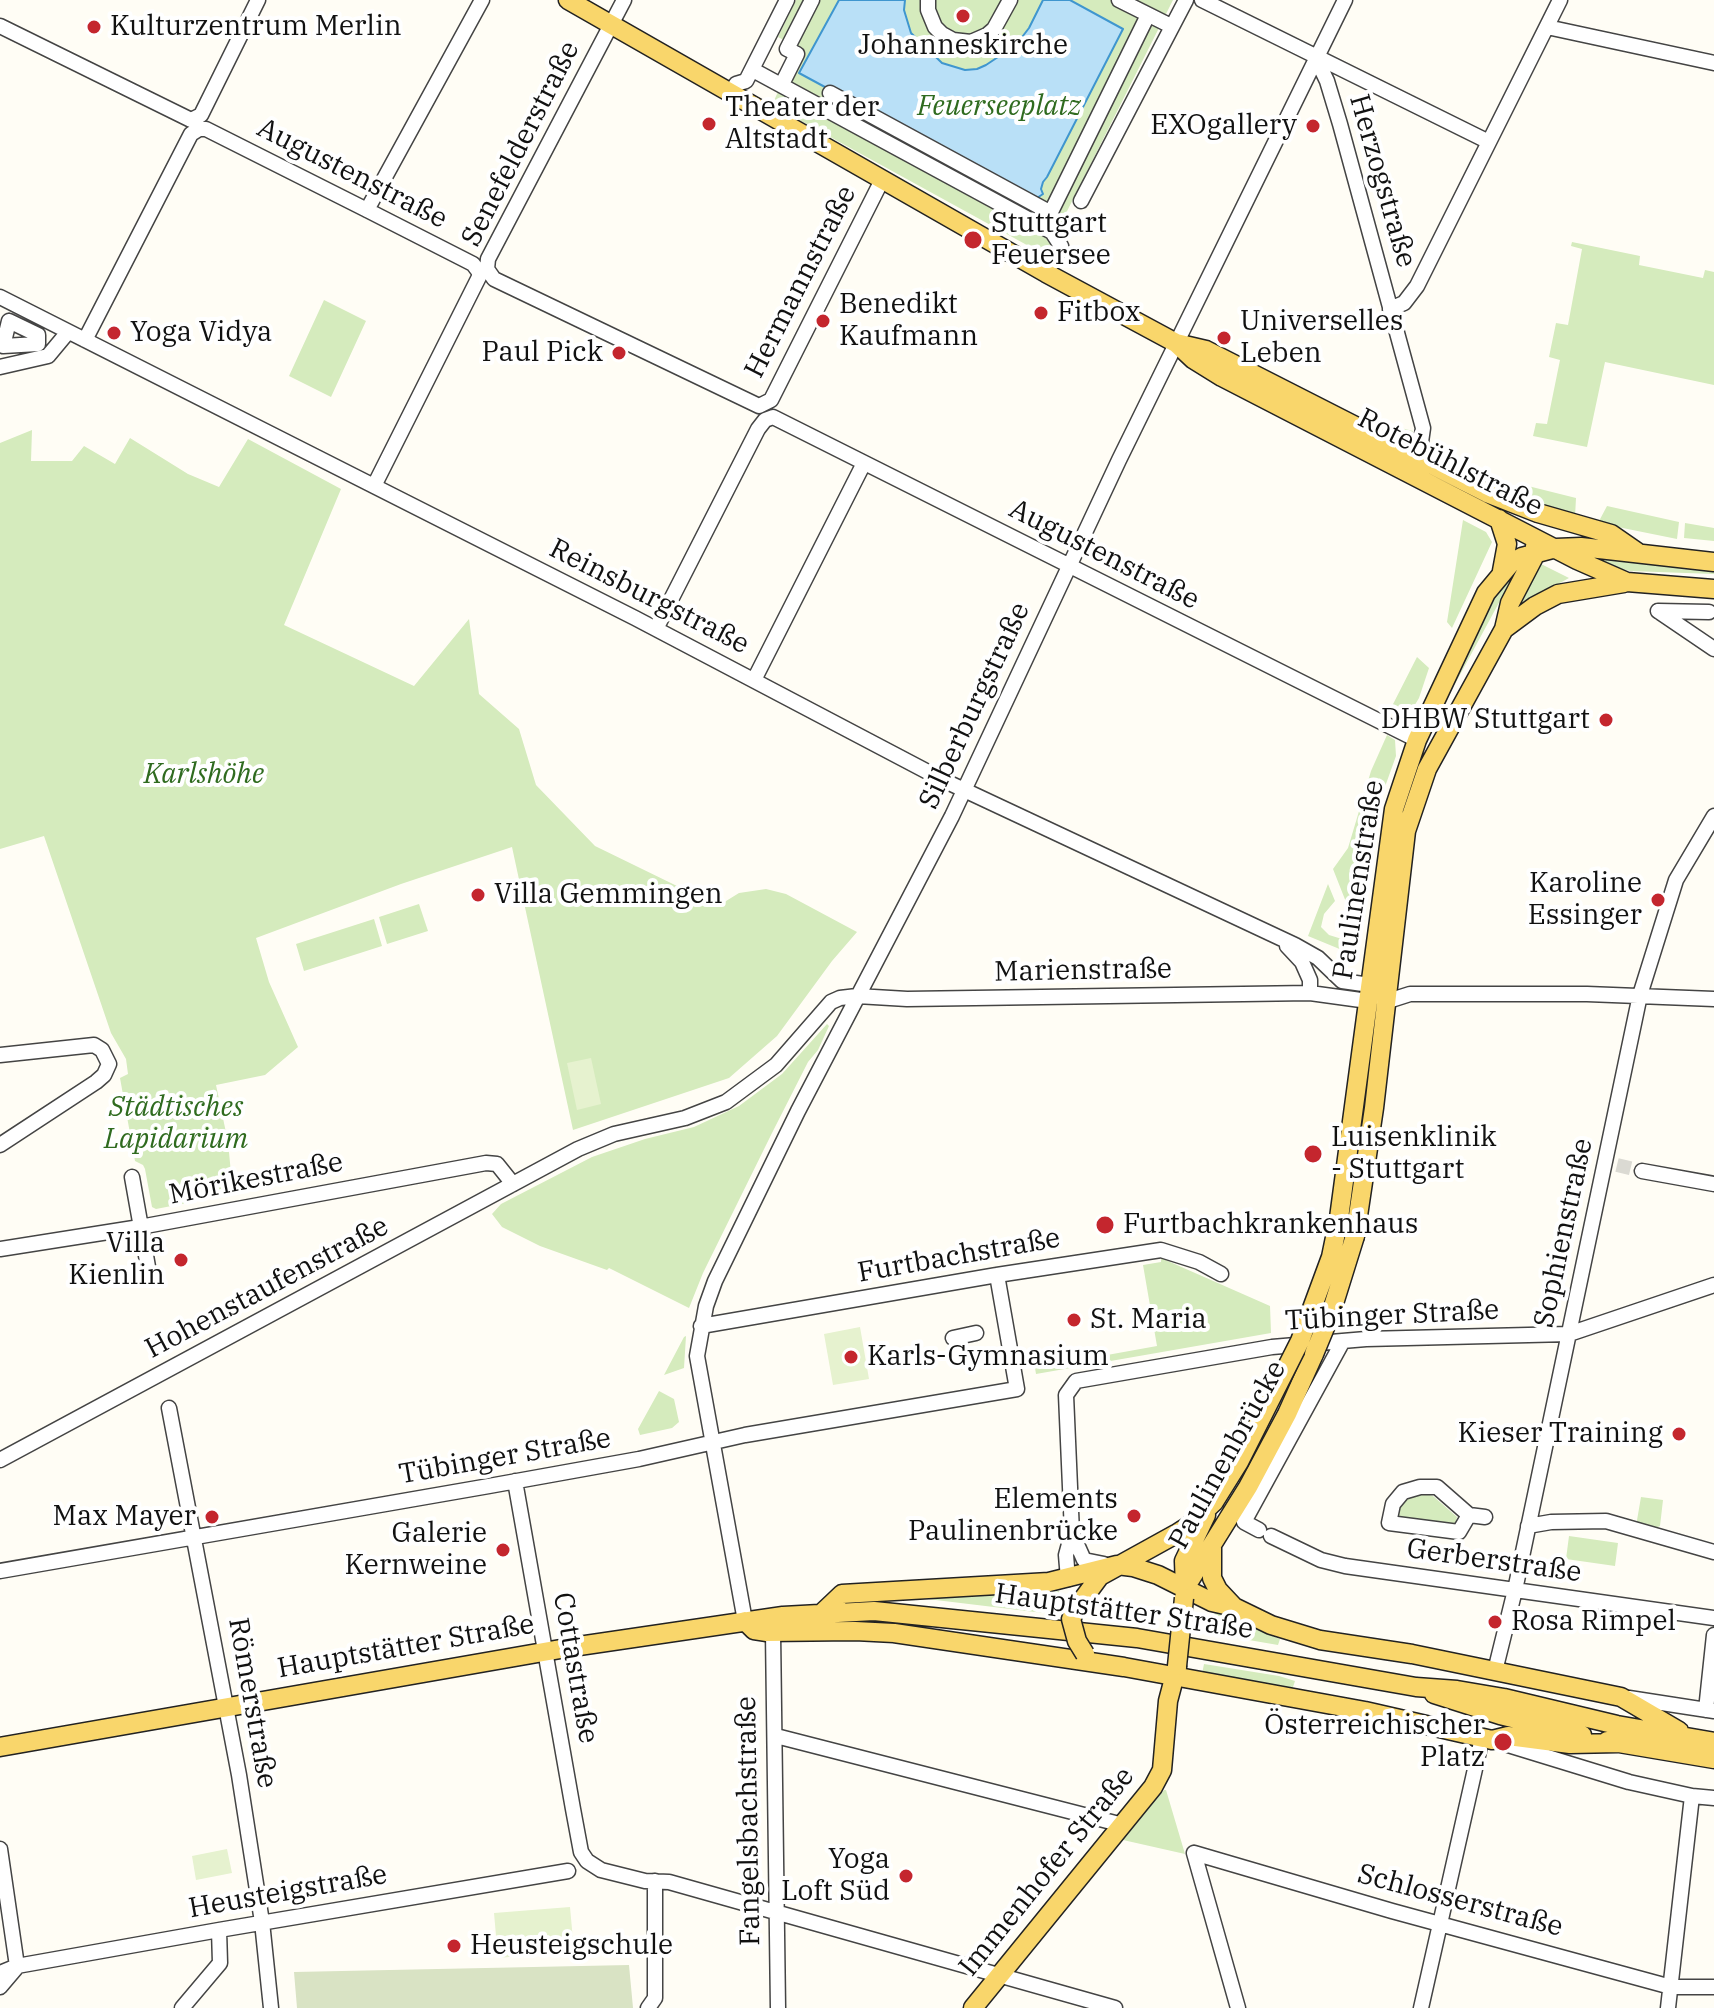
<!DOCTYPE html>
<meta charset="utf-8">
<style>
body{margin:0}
canvas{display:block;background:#fffdf5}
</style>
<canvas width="1714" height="2008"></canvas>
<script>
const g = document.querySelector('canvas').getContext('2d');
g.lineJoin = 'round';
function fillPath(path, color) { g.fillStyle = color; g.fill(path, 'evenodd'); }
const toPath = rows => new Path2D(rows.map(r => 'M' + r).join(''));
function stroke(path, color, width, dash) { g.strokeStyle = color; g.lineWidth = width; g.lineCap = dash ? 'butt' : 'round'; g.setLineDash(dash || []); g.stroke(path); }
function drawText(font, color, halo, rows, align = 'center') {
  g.font = font + ' "IBM Plex Serif",serif'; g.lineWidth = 8; g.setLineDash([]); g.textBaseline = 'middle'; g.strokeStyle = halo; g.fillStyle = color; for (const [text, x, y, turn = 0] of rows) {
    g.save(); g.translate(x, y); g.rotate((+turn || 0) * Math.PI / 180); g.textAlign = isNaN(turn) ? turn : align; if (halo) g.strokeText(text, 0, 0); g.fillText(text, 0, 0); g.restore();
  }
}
const green = toPath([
 [796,0,1173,0,1045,255,772,105,798,48,778,37],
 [1572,242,1640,256,1639,265,1703,278,1705,270,1714,272,1714,385,1605,362,1587,447,1533,436,1536,423,1547,424,1560,360,1549,357,1556,323,1568,325,1582,249,1571,246],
 [324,300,366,321,331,397,289,376],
 [1373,421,1413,431,1411,435,1401,441,1370,428],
 [32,430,31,461,72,461,84,446,115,464,130,438,188,474,219,487,248,439,341,489,284,625,414,686,469,619,479,694,519,729,536,785,595,846,718,906,739,893,766,889,786,894,857,932,832,961,777,1036,729,1078,573,1130,512,847,401,884,256,938,269,982,298,1047,265,1075,216,1085,228,1142,233,1194,156,1209,152,1207,145,1169,143,1165,135,1161,120,1078,128,1074,126,1059,111,1033,44,836,0,849,0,443],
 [1524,485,1576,498,1575,517,1538,506],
 [1607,506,1679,522,1677,539,1598,523],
 [1463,520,1486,532,1492,542,1452,628,1447,622],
 [1685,523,1714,528,1714,541,1684,538],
 [1595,557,1714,568,1714,574,1630,571,1614,567],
 [1539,563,1569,578,1518,606],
 [1515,573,1441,710,1488,602,1508,577],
 [1417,657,1429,668,1419,698,1413,708,1406,713,1389,712],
 [1387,735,1395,740,1396,756,1377,809,1366,913,1359,946,1351,940,1346,902,1333,869,1348,848,1371,771],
 [1328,884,1335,901,1324,914,1321,927,1329,935,1342,939,1347,945,1342,950,1308,936],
 [419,904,428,931,387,944,379,917],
 [374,919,382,946,304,971,296,944],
 [827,1024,829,1026,818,1050,808,1062,772,1133,703,1273,689,1308,609,1268,607,1270,540,1246,502,1227,492,1214,501,1204,592,1157,645,1139,694,1127,739,1106,782,1074],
 [1161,1258,1270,1306,1271,1333,1036,1374,1035,1368,1157,1346,1143,1265,1161,1262],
 [686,1336,684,1368,664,1375,684,1337],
 [659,1391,674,1399,679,1422,672,1428,640,1435,638,1429],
 [1419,1492,1433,1496,1457,1517,1455,1527,1393,1520,1403,1499],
 [1641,1497,1663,1500,1660,1526,1651,1530,1636,1526],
 [1569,1536,1618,1543,1615,1566,1566,1559],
 [1045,1589,1046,1592,1059,1591,1060,1615,919,1598],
 [1215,1612,1280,1639,1278,1645,1208,1633],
 [1204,1664,1279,1676,1295,1681,1292,1690,1202,1674],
 [1164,1790,1166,1790,1185,1854,1123,1840]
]);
const cemetery = toPath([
 [629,1965,633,2008,297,2008,294,1972]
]);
const pitch = toPath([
 [591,1058,601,1104,577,1110,567,1063],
 [860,1327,869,1379,833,1385,824,1334],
 [227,1849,232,1873,196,1880,192,1856],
 [570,1907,574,1951,498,1958,494,1913]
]);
const water = toPath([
 [839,0,905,0,904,10,911,33,942,63,965,70,977,69,986,65,1016,45,1029,28,1043,0,1070,0,1123,29,1047,177,1043,182,1041,189,1043,194,1034,200,799,73,839,0]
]);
const minorTunnel = toPath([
 [1617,1165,1642,1171]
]);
const minor = toPath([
 [624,0,488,259,487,269,494,279,759,406,771,400,882,180],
 [928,0,928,10,935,27,942,34,953,40,971,42,987,35,994,29,1010,0],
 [1119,0,1171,26],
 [1202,0,1489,142],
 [0,26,191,120,201,115,258,0],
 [1547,27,1714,63],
 [1316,58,1327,81,1340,124,1423,428,1420,449,1415,458],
 [753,70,1052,232,1061,246,1046,273],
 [782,84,797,54,787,49,812,0],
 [830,93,1051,213],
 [730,94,736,84,746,81,787,0],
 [1081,201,1186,0],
 [367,210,482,0],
 [1047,220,1148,15],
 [0,297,635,618,945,781,1295,945,1318,958,1342,981,1370,985,1385,1002,1410,994,1587,994,1714,999],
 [1390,309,1404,303,1417,286,1560,0],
 [9,321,38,335,38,344,3,346,9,321],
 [85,340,191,134,199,129,206,129,367,210,473,264,479,272,479,277,374,486],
 [0,367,48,356,68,332],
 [1658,611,1714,649],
 [1658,611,1709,612],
 [656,629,758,429,765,420,773,417,1417,740],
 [754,680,864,463],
 [1287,946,1302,962,1310,980,1310,993],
 [0,1055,94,1045,102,1050,109,1064,104,1075,96,1082,0,1145],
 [1642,1171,1714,1184],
 [132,1177,150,1278],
 [0,1249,140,1227,486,1163,497,1164,513,1184],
 [701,1326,997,1275,1161,1250,1199,1262,1221,1274],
 [953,1338,976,1333],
 [169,1408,239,1775,262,1922,271,2008],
 [0,1460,578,1149,614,1134,685,1118,726,1102,776,1065,831,1002,840,998,857,996,907,999,1310,993,1368,1001,1374,996],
 [515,1481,573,1809,581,1852,587,1861,601,1870,645,1881,669,1882,1115,2008],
 [1469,1515,1459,1532,1389,1523,1393,1504,1403,1492,1420,1487,1437,1487,1469,1515,1485,1517],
 [1528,1526,1551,1522,1606,1521,1714,1552],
 [1259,1530,1244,1522,1343,1341],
 [1072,1533,1084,1560,1104,1564],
 [1271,1536,1321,1560,1345,1566,1714,1618],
 [0,1571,489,1486,639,1459,745,1435,1017,1389,997,1275],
 [1068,1579,1066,1555,1072,1533,1066,1395,1076,1381,1272,1347,1366,1339,1569,1334,1714,1285],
 [745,1621,697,1356,706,1306,715,1281,798,1111,952,816,1119,460,1345,0],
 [773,1633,778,2008],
 [1495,1671,1515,1590,1640,995,1676,880,1714,816],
 [1629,1698,1714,1711],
 [1706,1710,1714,1635],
 [776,1736,1123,1825],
 [1492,1740,1629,1782,1692,1796,1714,1798],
 [0,1849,17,1966],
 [1194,1853,1392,1911,1671,1987,1714,1987],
 [1194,1853,1238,2008],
 [0,1973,17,1966,219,1930,568,1871],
 [0,1987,17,1967],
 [182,2008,220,1963,219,1930],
 [648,2008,655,1998,655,1881],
 [1421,2008,1482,1738],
 [1668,2008,1692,1796]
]);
const major = toPath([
 [568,0,1046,273,1176,343,1193,359,1222,377,1577,560,1627,582,1714,589],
 [1176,343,1206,350,1487,493,1538,513,1611,534,1637,552],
 [1499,519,1507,544,1502,571],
 [1504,629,1510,603,1536,553,1535,546],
 [1339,1218,1394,809,1417,740,1486,593,1511,563,1522,557,1556,548,1581,547,1714,562],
 [1355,1236,1374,1108,1406,831,1427,769,1504,629,1535,606,1558,594,1624,583],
 [1212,1548,1212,1578,1218,1590,1234,1607],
 [1185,1588,1248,1487,1287,1414,1314,1354],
 [1185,1588,1184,1561,1206,1515],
 [1077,1607,1100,1576,1176,1534,1190,1525,1214,1502],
 [823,1612,842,1594,1049,1582,1117,1565,1133,1567,1158,1575,1212,1602,1234,1607,1271,1625,1320,1640,1412,1654,1621,1697,1679,1731],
 [745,1621,754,1630,767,1632,855,1631,894,1633,1124,1667,1365,1711,1492,1740,1508,1736,1570,1744,1618,1743],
 [1434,1694,1500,1715,1582,1735],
 [1607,1741,1714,1759],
 [0,1747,572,1647,783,1616,874,1611,1137,1638,1416,1687,1457,1690,1504,1698,1617,1725,1714,1742],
 [973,2008,1153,1787,1162,1770,1168,1701,1177,1667]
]);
const majorBridge = toPath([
 [1314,1354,1331,1313,1355,1236],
 [1214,1502,1239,1462,1300,1341,1331,1257,1339,1218],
 [1077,1607,1071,1619,1077,1641,1085,1654],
 [1177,1666,1184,1598]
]);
const markers = [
 [963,16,8,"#c4262e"],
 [94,27,8,"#c4262e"],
 [709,124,8,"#c4262e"],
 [1313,126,8,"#c4262e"],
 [973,240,10,"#c4262e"],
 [1041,313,8,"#c4262e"],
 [823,321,8,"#c4262e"],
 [114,333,8,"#c4262e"],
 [1224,338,8,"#c4262e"],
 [619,353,8,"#c4262e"],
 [1606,720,8,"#c4262e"],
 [478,895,8,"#c4262e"],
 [1658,900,8,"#c4262e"],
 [1313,1154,10,"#c4262e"],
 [1105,1225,10,"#c4262e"],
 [181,1260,8,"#c4262e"],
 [1074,1320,8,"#c4262e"],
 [851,1357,8,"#c4262e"],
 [1679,1434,8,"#c4262e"],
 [1134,1516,8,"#c4262e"],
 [212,1517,8,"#c4262e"],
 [503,1550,8,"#c4262e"],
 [1495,1622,8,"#c4262e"],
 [1503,1742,10,"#c4262e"],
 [906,1876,8,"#c4262e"],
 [454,1946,8,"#c4262e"]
];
const poiNames = [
 ["Kulturzentrum Merlin",110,27],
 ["Johanneskirche",963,46,"center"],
 ["Theater der",725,108],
 ["Altstadt",725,140],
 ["EXOgallery",1297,126,"right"],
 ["Stuttgart",991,224],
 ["Feuersee",991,256],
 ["Benedikt",839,305],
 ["Kaufmann",839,337],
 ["Fitbox",1057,313],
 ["Universelles",1240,322],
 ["Leben",1240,354],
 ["Yoga Vidya",130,333],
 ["Paul Pick",603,353,"right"],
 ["DHBW Stuttgart",1590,720,"right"],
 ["Karoline",1642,884,"right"],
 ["Essinger",1642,916,"right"],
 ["Villa Gemmingen",494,895],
 ["Luisenklinik",1331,1138],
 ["- Stuttgart",1331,1170],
 ["Furtbachkrankenhaus",1123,1225],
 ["Villa",165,1244,"right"],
 ["Kienlin",165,1276,"right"],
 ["St. Maria",1090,1320],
 ["Karls-Gymnasium",867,1357],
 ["Kieser Training",1663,1434,"right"],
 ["Elements",1118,1500,"right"],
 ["Paulinenbrücke",1118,1532,"right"],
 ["Max Mayer",196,1517,"right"],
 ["Galerie",487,1534,"right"],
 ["Kernweine",487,1566,"right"],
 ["Rosa Rimpel",1511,1622],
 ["Österreichischer",1485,1726,"right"],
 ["Platz",1485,1758,"right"],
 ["Yoga",890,1860,"right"],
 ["Loft Süd",890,1892,"right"],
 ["Heusteigschule",470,1946]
];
const parkNames = [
 ["Feuerseeplatz",999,107],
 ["Karlshöhe",204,775],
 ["Städtisches",176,1108],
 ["Lapidarium",176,1140]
];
const streetNames = [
 ["Senefelderstraße",521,144,-63],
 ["Augustenstraße",352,174,27],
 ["Herzogstraße",1382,181,74],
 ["Hermannstraße",801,282,-63],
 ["Rotebühlstraße",1450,463,27],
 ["Augustenstraße",1104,555,27],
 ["Reinsburgstraße",649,597,27],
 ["Silberburgstraße",975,706,-65],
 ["Paulinenstraße",1359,880,-81],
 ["Marienstraße",1083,971,-1],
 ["Mörikestraße",256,1179,-11],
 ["Sophienstraße",1564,1233,-78],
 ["Furtbachstraße",959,1256,-10],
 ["Hohenstaufenstraße",267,1288,-28],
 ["Tübinger Straße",1392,1316,-3],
 ["Paulinenbrücke",1228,1455,-61],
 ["Tübinger Straße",505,1457,-10],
 ["Gerberstraße",1494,1561,8],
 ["Hauptstätter Straße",1124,1612,8],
 ["Hauptstätter Straße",406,1647,-10],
 ["Cottastraße",575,1668,80],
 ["Römerstraße",252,1703,80],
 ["Fangelsbachstraße",749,1821,-91],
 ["Immenhofer Straße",1047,1872,-51],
 ["Heusteigstraße",288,1892,-10],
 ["Schlosserstraße",1460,1901,15]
];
fillPath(green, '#d5ebbd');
fillPath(cemetery, '#d9e3c4');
fillPath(pitch, '#e6f2cf');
fillPath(water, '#b9e0f7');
stroke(water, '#3f96cf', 2);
stroke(minorTunnel, '#dbdad3', 14, [14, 7]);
stroke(minor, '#444', 17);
stroke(major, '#222', 21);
stroke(minor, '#fff', 14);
stroke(major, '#f9d66b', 18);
stroke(majorBridge, '#222', 21, []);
stroke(majorBridge, '#f9d66b', 18);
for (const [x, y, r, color] of markers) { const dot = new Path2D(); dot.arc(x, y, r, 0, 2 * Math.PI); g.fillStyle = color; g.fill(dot); stroke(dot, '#fff', 3); }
drawText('28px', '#111', '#fff', poiNames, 'left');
drawText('italic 28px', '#2f6b1f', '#fff', parkNames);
drawText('28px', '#111', '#fff', streetNames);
</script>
